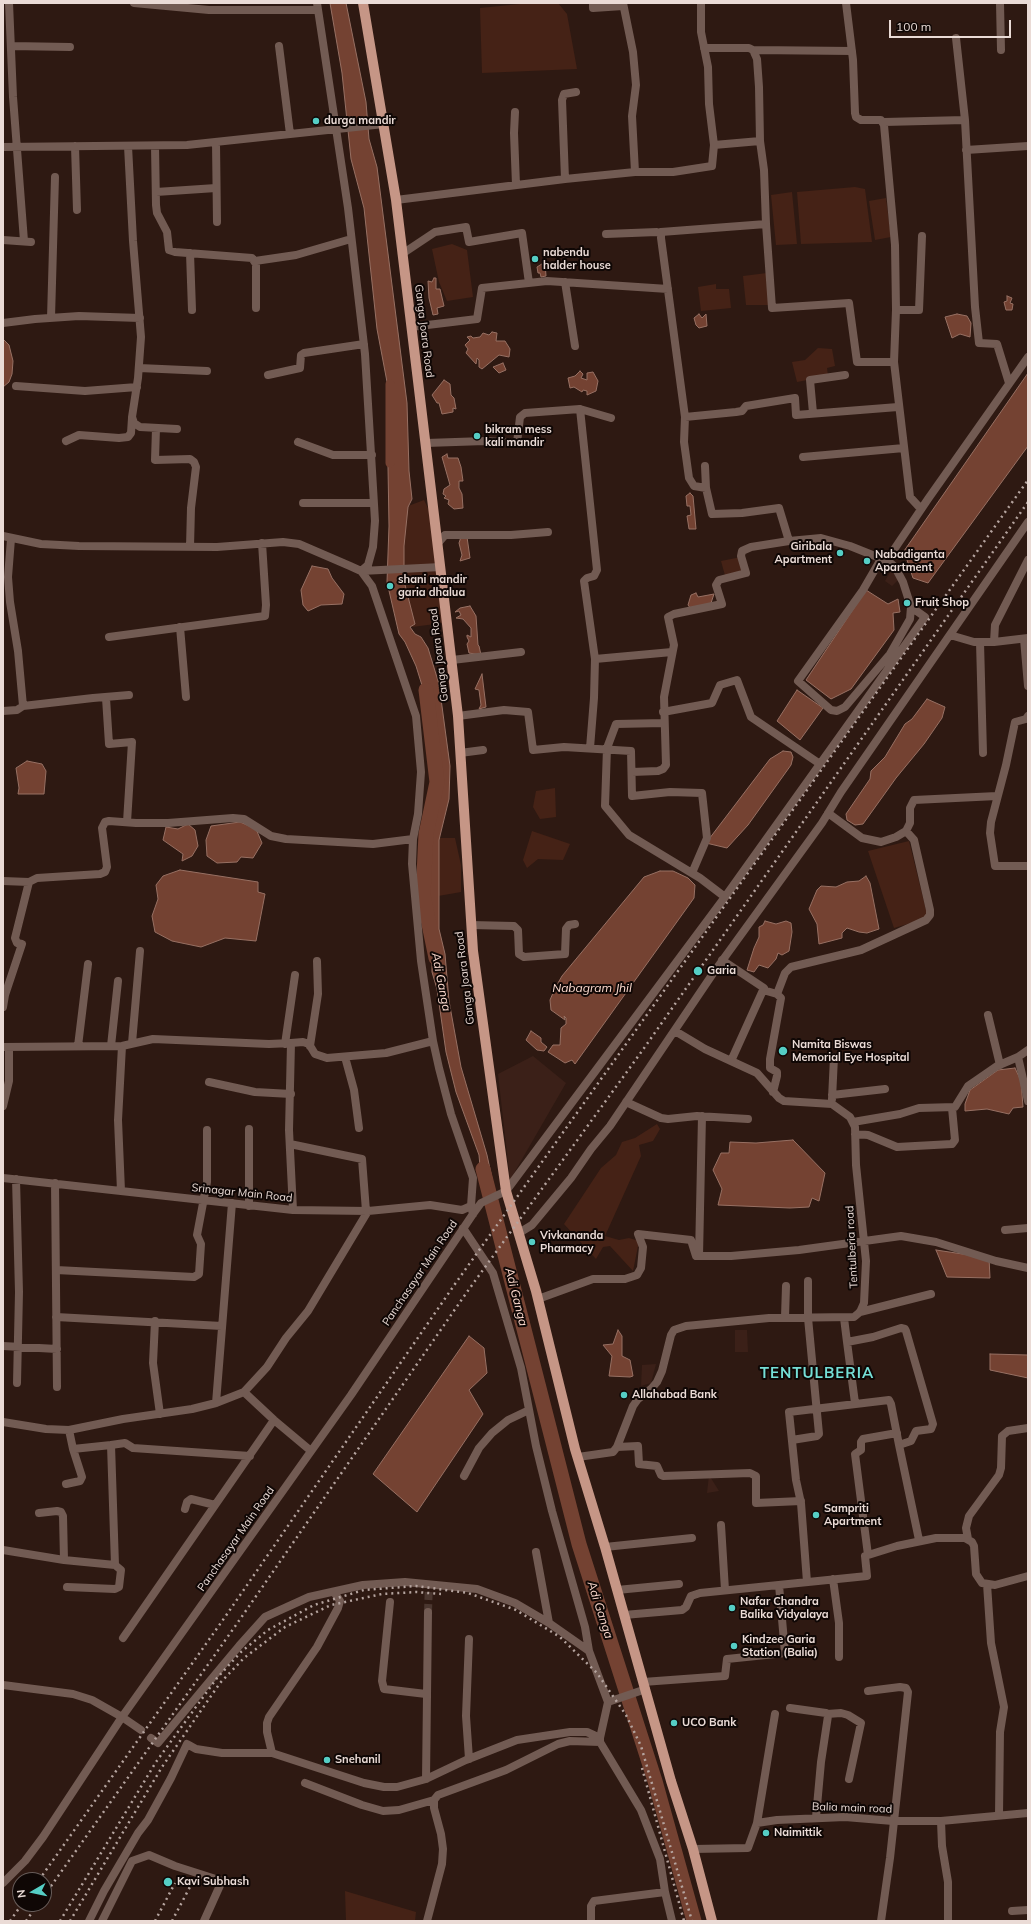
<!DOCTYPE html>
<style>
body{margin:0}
#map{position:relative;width:1031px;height:1924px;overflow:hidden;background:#2e1912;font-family:Mulish,sans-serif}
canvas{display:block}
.frame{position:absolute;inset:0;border:4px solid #eadbd6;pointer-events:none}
.north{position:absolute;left:12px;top:1872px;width:40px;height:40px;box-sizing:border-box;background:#0f0705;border:1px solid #675c59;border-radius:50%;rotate:261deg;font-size:11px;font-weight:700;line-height:16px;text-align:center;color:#eadbd6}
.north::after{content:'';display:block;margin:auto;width:14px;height:18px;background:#55cec5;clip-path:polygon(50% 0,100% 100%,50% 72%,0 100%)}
.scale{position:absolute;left:889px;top:20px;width:122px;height:18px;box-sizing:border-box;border:2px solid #eadbd6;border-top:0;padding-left:5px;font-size:12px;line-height:14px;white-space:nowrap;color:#eadbd6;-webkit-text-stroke:3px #0f0705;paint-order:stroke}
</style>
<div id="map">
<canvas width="1031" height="1924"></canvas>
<div class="frame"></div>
<div class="north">N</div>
<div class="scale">100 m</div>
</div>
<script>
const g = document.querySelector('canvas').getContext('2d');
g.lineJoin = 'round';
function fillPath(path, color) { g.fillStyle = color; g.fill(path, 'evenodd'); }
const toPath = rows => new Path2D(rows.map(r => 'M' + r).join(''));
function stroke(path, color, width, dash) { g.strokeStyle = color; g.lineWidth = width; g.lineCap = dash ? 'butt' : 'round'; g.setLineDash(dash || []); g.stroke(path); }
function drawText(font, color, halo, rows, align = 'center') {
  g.font = font + ' Mulish,sans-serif'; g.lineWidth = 4; g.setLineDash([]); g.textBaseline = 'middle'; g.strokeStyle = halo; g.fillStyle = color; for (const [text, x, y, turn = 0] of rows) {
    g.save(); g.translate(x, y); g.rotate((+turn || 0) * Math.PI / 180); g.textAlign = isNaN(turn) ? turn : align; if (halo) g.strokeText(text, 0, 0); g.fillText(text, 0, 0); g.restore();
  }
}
const built = toPath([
 [892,569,898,580,892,586,885,581],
 [533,1056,566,1083,510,1180,498,1074],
 [735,1330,747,1330,748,1352,735,1352],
 [656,1364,651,1383,641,1386,642,1365],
 [709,1475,719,1491,707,1493]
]);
const green = toPath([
 [530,3,558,3,567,14,577,69,482,73,480,8],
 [855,187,865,189,872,242,801,244,797,192],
 [792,192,797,244,776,245,771,195],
 [886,198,891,237,875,240,869,201],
 [452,244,467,250,473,297,447,301,439,282,432,249],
 [767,273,769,305,746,305,743,276],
 [716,284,716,289,729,289,731,308,701,311,698,287],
 [818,348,832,349,835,366,827,368,828,376,797,382,792,362,805,360],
 [424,500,430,512,443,623,412,627,399,596,403,508],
 [741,557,745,572,726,579,721,561],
 [555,788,556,817,540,819,533,807,536,791],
 [532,831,570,844,563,860,538,859,527,868,523,860],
 [437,838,455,838,461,865,461,892,438,896],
 [909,841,928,918,894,928,868,851],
 [657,1124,660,1129,653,1141,639,1145,641,1156,605,1236,619,1240,629,1238,639,1241,633,1271,610,1246,603,1247,596,1259,564,1224,601,1168,616,1155,622,1142,635,1138],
 [345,1891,416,1912,415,1921,346,1921]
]);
const water = toPath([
 [330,3,346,3,366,102,369,139,377,167,407,403,409,471,412,499,408,507,404,546,404,581,415,624,410,627,415,634,421,637,428,648,439,684,450,766,449,799,439,840,439,929,445,954,449,1001,461,1067,487,1155,493,1183,484,1194,482,1189,479,1155,456,1092,446,1052,437,989,432,972,432,929,428,914,425,884,429,829,436,777,435,744,430,711,416,666,405,642,399,634,387,582,389,526,388,467,392,437,391,403,377,329,364,208,351,159,342,73,330,3],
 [545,262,546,276,541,277,540,273,538,273,537,267,545,262],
 [434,278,436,278,436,289,440,289,444,306,437,308,438,314,433,315,429,298,428,281,432,282,434,278],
 [1007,296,1012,298,1010,303,1013,304,1012,310,1006,310,1004,302,1007,301,1007,296],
 [699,314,702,318,706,314,707,326,699,328,696,325,694,318,699,314],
 [957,314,967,316,971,323,970,337,960,334,952,338,945,317,957,314],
 [492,332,497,333,496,341,505,341,510,349,509,357,499,355,482,369,479,367,479,360,477,358,476,364,466,353,468,349,465,345,470,340,467,337,471,336,473,338,480,337,483,333,489,335,492,332],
 [3,339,9,345,13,361,12,374,9,382,3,387,3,339],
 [503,363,506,370,499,373,493,367,503,363],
 [580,371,583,374,581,378,587,380,587,373,593,372,598,381,596,391,587,395,587,391,583,390,582,392,574,387,570,388,568,378,575,376,580,371],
 [1028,373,1028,446,928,583,913,578,904,551,1028,373],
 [444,380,450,384,451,395,454,398,456,409,453,408,453,412,442,414,439,403,437,403,432,395,444,380],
 [447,454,448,458,458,458,461,467,463,481,459,481,459,488,462,494,463,508,454,509,448,504,449,500,444,498,446,496,443,494,444,489,450,485,442,457,447,454],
 [690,493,693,496,696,529,689,529,687,516,691,515,690,506,687,506,686,496,690,493],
 [461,537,467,537,470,558,460,561,462,555,459,543,461,537],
 [312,566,328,569,332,578,344,594,342,604,321,605,308,611,303,605,301,590,312,566],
 [866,590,888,604,898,599,900,612,893,613,894,630,851,689,831,699,806,680,866,590],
 [696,593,698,597,714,594,710,606,691,609,688,605,691,595,696,593],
 [470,606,476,616,478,645,479,646,481,655,469,653,467,644,469,641,467,637,467,635,471,637,471,628,463,619,456,618,461,615,459,611,455,612,460,608,470,606],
 [482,674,486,707,479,709,481,705,479,690,475,689,482,674],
 [797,690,823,708,800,740,777,721,797,690],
 [927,699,945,707,942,718,924,744,896,778,863,824,855,825,847,820,846,814,870,779,871,771,885,757,905,724,912,719,927,699],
 [783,751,791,752,793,757,791,765,748,825,727,848,706,843,770,759,783,751],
 [27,761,42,764,46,771,44,794,18,794,19,788,16,768,27,761],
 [240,822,256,829,262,843,253,858,241,857,237,862,217,863,207,856,206,840,211,826,240,822],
 [188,824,195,830,198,846,192,856,182,861,183,854,163,840,166,827,178,829,188,824],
 [180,870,258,882,258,892,265,894,256,941,225,938,201,947,172,941,155,932,152,916,158,899,156,885,163,876,180,870],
 [660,871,673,871,688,878,695,885,694,898,575,1064,572,1060,565,1063,548,1052,553,1045,560,1045,561,1028,566,1024,566,1018,564,1016,565,1020,551,1010,550,1000,556,986,558,993,558,983,562,976,644,877,660,871],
 [866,876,870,883,879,929,867,933,859,932,847,928,842,933,842,938,819,944,817,924,809,909,817,890,821,886,836,887,847,882,859,881,866,876],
 [765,921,776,924,786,921,791,923,792,932,789,951,782,955,778,953,776,959,768,968,759,965,754,972,747,970,754,948,759,937,759,927,763,925,765,921],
 [531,1031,541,1038,541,1042,547,1047,544,1051,537,1050,526,1040,531,1031],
 [1015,1068,1021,1081,1023,1107,1013,1108,1009,1114,987,1109,965,1111,965,1104,970,1090,998,1070,1015,1068],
 [793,1140,825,1173,819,1201,812,1198,809,1207,790,1208,718,1205,722,1189,713,1170,721,1153,729,1153,730,1142,756,1143,793,1140],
 [936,1250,989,1258,990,1278,947,1277,936,1250],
 [618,1330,622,1336,622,1356,630,1360,633,1376,630,1377,609,1376,612,1356,603,1345,613,1344,618,1330],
 [469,1336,484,1348,487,1373,469,1390,483,1414,417,1512,373,1474,469,1336],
 [990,1354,1028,1355,1028,1378,990,1370,990,1354]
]);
const canal = toPath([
 [390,384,390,463]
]);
const river = toPath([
 [426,690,437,782,426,834,423,895,436,958],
 [483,1169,579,1544,655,1781,694,1921]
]);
const minorTunnel = toPath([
 [428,1612,429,1583]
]);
const minor = toPath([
 [9,3,13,97,24,241],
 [134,3,209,10,318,10],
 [317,3,348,208,365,354,375,521,373,547,368,565,361,571],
 [593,3,593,8,623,6],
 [623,3,633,52,636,85,632,116,635,172],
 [701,3,701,32,708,67,709,104,714,145],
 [846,3,853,60,855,113,856,117,861,120,881,120,884,125,895,245,896,310,894,362,910,497,921,509],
 [1000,3,1001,50],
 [956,38,965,120,975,307,979,343,997,344,1009,383],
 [11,46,70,47],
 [279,46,290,134],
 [704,48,749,48,753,50,757,59,759,87,760,141],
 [753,50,852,51],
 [515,112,514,133,516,185],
 [884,122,965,120],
 [216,143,217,222],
 [75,146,77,210],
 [128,146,133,241,141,337,138,378,132,417,134,423,140,427,177,429],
 [155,146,156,205,157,213,167,232,169,250,175,252,252,258,256,264,256,308],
 [3,147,187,145,384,124],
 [966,150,1028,146],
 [565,179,562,100,564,94,576,92],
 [156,192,216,188],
 [396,200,565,179,635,172,673,172,712,166,714,145,760,141,764,170,766,224],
 [606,234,657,232,661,234],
 [3,240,31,242],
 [190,253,192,310],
 [402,254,435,232,466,227,469,242,522,233,529,283],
 [255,261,296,255,351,239],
 [565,282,575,346],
 [896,310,919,310,922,236],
 [51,318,55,177],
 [3,323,35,319,79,316,140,318],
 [411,327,477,319,482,288,547,281,668,289],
 [139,368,207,371],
 [268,375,300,368,301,355,304,353,364,344],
 [16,386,85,391,137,387],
 [580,409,611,418],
 [813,413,810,380,845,375],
 [685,417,736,412,742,411,746,406,795,398,796,415,898,407],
 [156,428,155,460,190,459,194,462,196,467,191,508,190,547],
 [66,441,79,435,119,438,128,437,131,433,132,418],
 [298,442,333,455,372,455],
 [426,443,485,441,517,443,520,417,525,413,580,409,597,570,594,576,587,578,584,581,595,659,594,698,590,748],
 [803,457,904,448],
 [705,466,706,488,712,514,742,513,779,508,789,541,821,538,850,546,885,560],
 [706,488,694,486,689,478,684,442,685,417,661,238,661,232,766,224,772,308,849,303,857,362,894,362],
 [303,503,374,503],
 [3,536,41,544,79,546,217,547,283,542,299,544,350,566,361,571,372,586,416,716,421,772,418,814,413,839,412,864,421,961,433,1041,439,1068,451,1114,473,1178,471,1206,473,1214],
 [11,539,8,577,10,602,18,651,23,706],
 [438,543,445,535,511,535,548,532],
 [881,559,863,590,798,681,831,710,837,711,845,707,890,654,910,619,911,607],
 [361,571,441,567],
 [180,627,186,697],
 [950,635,974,642,994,642,1028,638],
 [109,637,265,616,266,605,262,543],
 [1024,639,1028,686],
 [980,642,983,753],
 [994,642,995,625,1028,560],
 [595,659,672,652],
 [452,660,521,652],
 [106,698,109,744,132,742,127,822],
 [3,711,17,710,23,706,93,698,129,695],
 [663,712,712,703,720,685,737,680,751,717,820,764],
 [458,716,504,710,528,712,533,750,564,747,631,751,632,796,670,792,702,793,707,838,692,873],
 [1028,716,1026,719,1015,722,1006,765,991,822,990,833,995,866,1028,866],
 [664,723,616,724,607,748,605,806,629,835,700,878,725,897],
 [460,753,483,750],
 [632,772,658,771,663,769,666,765,664,697,674,645,668,617,674,614,722,604,716,585,719,580,746,573,741,556,742,551,751,547,789,541],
 [828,813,862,838,881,842,896,837,906,831,910,823,910,808,914,800,997,796],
 [3,881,29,882,37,878,100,874,105,872,107,867,102,828,105,822,109,821,136,823,168,823,233,818,244,819,271,836,286,839,373,844,413,839],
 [471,925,514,926,518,930,519,954,524,957,565,954,566,929,569,925,575,924],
 [722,960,764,988,731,1061],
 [763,990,777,994,781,998,770,1059,770,1068,777,1072,777,1076,773,1092],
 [777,994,785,973,791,967,861,950,926,920,930,915,930,910,914,840,906,831],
 [3,1007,5,995,22,944,17,943,15,938,29,882],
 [988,1015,1000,1065],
 [132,1043,140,951],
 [285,1044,295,975],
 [78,1046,88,964],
 [111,1046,118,981],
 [310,1046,318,994,317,961],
 [3,1047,122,1046,153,1039,269,1044,291,1043],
 [345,1057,354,1090,359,1128],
 [1018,1057,1028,1101],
 [209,1082,255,1092,291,1094],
 [832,1095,885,1089],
 [832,1099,834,1057],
 [626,1102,661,1118,668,1119,697,1116,748,1119],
 [3,1106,9,1081,9,1047],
 [853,1122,900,1114,919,1108,955,1107,968,1086,997,1066,1018,1057,1028,1050],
 [249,1129,249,1206],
 [855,1134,868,1135,897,1147,952,1144,955,1140,952,1108],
 [290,1144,362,1159,366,1211],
 [3,1178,293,1210,368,1211,430,1205,462,1210,471,1206],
 [16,1179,19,1292,17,1383],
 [55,1183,57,1387],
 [121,1191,118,1120,122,1046],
 [293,1210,289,1130,291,1043,303,1042,309,1044,315,1054,327,1058,386,1053,433,1041],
 [463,1228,493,1273,521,1368,536,1446,552,1511,585,1627,589,1651,608,1702,600,1738,600,1742,641,1810,660,1859,665,1892,672,1921],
 [1005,1230,1028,1228],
 [519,1233,532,1225,571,1178,591,1149,610,1126,714,972,822,823,841,792,1028,522],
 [699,1256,702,1116],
 [56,1270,194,1277,199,1274,201,1244,197,1235,207,1182,207,1130],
 [538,1299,593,1279,625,1279,637,1275,641,1268,643,1247,638,1234,691,1240,696,1256,731,1256,799,1250,901,1236,936,1242,996,1261,1028,1268],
 [860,1312,931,1294],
 [56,1317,222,1326],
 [785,1317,786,1286],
 [844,1318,847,1342,873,1337,901,1328,905,1329,906,1331,933,1424,931,1429,916,1431,911,1441,899,1445,919,1540],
 [155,1321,153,1363,160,1414],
 [847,1342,855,1403],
 [3,1346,57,1349],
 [216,1403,232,1203],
 [3,1422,46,1429,69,1430],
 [792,1440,817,1436,819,1434,808,1318,808,1281],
 [111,1445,73,1449,69,1430,123,1419,192,1409,216,1403,244,1392],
 [617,1447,638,1446,639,1464,657,1466,661,1475,663,1476,750,1473,756,1476,756,1503,801,1501],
 [311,1451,274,1420,244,1392,267,1367,286,1338,308,1311,368,1211],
 [578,1457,613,1452,617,1447,633,1406,638,1399,651,1389,657,1382,662,1371,671,1335,674,1330,686,1326,769,1318,854,1317,860,1312,864,1303,866,1261,856,1165,855,1127,850,1117,832,1104,784,1101,779,1098,757,1073,705,1049,675,1031],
 [464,1476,479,1448,492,1433,508,1420,529,1410],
 [66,1484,80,1481,82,1477,73,1449],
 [185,1509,187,1502,191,1499,215,1505],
 [39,1513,57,1511,61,1512,63,1516,64,1560],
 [721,1525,725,1590],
 [968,1539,966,1528,969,1516,999,1475,1001,1468,1002,1436,1008,1431,1028,1428],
 [605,1547,692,1538],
 [3,1550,64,1560,115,1565,121,1570,119,1587,115,1589,67,1587],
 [536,1552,549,1623],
 [868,1555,855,1454,861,1450,861,1442,863,1439,897,1433],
 [115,1565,111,1445,125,1443,133,1448,250,1456],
 [833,1579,839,1623,839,1657],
 [807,1582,801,1503,796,1480,789,1412,889,1400,891,1404,899,1445],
 [987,1584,991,1643,1004,1707,1000,1732,999,1815],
 [617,1590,679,1584],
 [390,1602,382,1681,384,1689,426,1694],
 [624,1615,682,1610,686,1607,691,1596,700,1593,867,1576,865,1556,897,1546,936,1538,965,1538,972,1542,974,1546,976,1574,982,1583,995,1585,1028,1576],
 [123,1638,274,1420],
 [643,1682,725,1676,727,1659,785,1653,779,1585],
 [3,1685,73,1694,92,1700,122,1717,141,1730],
 [868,1691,900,1687,906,1688,908,1692,890,1858,881,1921],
 [608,1702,646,1689],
 [790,1708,826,1713,828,1716,821,1762,816,1817],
 [827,1714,841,1713,848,1715,861,1723,849,1779],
 [151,1738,158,1743,239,1646,265,1617,309,1597,363,1585,405,1582,477,1589,515,1603,549,1623,589,1651],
 [272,1753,267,1732,267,1723,269,1717,317,1647,338,1608,340,1601,334,1592],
 [469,1759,466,1716,469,1639],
 [426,1779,428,1612],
 [305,1783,362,1805,383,1811,399,1810,434,1800],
 [941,1821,942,1846,948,1882,948,1921],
 [757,1823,775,1714],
 [693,1849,748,1848,757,1823,777,1820,845,1817,893,1821,941,1821,1028,1813],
 [3,1883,25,1861,43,1837,122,1717,351,1395,473,1214,481,1203,506,1191,725,897,925,617,911,607,903,582,895,567,887,560,928,499,1028,357],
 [1012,1911,1028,1910],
 [89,1921,104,1891,138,1833,148,1820,171,1778,187,1744,196,1749,222,1753,272,1753,364,1783,384,1787,397,1787,426,1779,466,1760,517,1740,570,1732,587,1732,600,1738],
 [102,1921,132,1861,149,1855,175,1866,222,1881,204,1921],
 [427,1921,442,1864,443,1849,441,1834,434,1808,434,1800,438,1795,506,1770,558,1744,570,1741,600,1742],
 [591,1921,591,1906,594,1901,665,1892]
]);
const major = toPath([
 [363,3,396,200,418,381,458,716,473,951,506,1191,536,1291,575,1449,605,1547,671,1781,693,1849,712,1921]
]);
const rail = toPath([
 [642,1768,684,1921],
 [39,1880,225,1617,455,1284,1028,480],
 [44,1896,236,1625,467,1292,642,1051,1028,502],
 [10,1921,22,1904],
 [26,1921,38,1904],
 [60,1921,156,1762,217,1678,241,1652,268,1630,314,1605,364,1590,416,1586,468,1593,516,1610,560,1637,597,1673,626,1715,641,1746,692,1921],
 [70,1921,162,1767,220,1683,244,1658,285,1627,331,1605,382,1594,416,1592,441,1594],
 [155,1921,175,1883],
 [172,1921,191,1885]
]);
const markers = [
 [316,121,4,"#55cec5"],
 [535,259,4,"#55cec5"],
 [477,436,4,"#55cec5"],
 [840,553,4,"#55cec5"],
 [867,561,4,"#55cec5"],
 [390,586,4,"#55cec5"],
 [907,603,4,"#55cec5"],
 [698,971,5,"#55cec5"],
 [783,1051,5,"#55cec5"],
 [532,1242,4,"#55cec5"],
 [624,1395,4,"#55cec5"],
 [816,1515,4,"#55cec5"],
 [732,1608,4,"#55cec5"],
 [734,1646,4,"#55cec5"],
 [674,1723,4,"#55cec5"],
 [327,1760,4,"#55cec5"],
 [766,1833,4,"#55cec5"],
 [168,1882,5,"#55cec5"]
];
const poiNames = [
 ["durga mandir",324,121],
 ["nabendu",543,253],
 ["halder house",543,266],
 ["bikram mess",485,430],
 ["kali mandir",485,443],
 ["Giribala",832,547,"right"],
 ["Apartment",832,560,"right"],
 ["Nabadiganta",875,555],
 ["Apartment",875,568],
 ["shani mandir",398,580],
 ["garia dhalua",398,593],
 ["Fruit Shop",915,603],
 ["Garia",707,971],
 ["Namita Biswas",792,1045],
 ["Memorial Eye Hospital",792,1058],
 ["Vivkananda",540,1236],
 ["Pharmacy",540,1249],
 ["Allahabad Bank",632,1395],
 ["Sampriti",824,1509],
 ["Apartment",824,1522],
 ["Nafar Chandra",740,1602],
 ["Balika Vidyalaya",740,1615],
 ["Kindzee Garia",742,1640],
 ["Station (Balia)",742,1653],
 ["UCO Bank",682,1723],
 ["Snehanil",335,1760],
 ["Naimittik",774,1833],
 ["Kavi Subhash",177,1882]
];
const streetNames = [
 ["Ganga Joara Road",424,331,83],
 ["Ganga Joara Road",439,655,-97],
 ["Ganga Joara Road",465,978,-97],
 ["Srinagar Main Road",242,1193,6],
 ["Tentulberia road",852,1247,-93],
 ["Panchasayar Main Road",420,1273,-56],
 ["Panchasayar Main Road",236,1539,-55],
 ["Balia main road",852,1808,2]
];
const waterNames = [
 ["Adi Ganga",441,982,79],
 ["Nabagram Jhil",592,988],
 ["Adi Ganga",516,1297,76],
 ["Adi Ganga",600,1610,72]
];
const districtNames = [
 ["TENTULBERIA",817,1373]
];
fillPath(built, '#3b2018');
fillPath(green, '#452216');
fillPath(water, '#744232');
stroke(water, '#977063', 1);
stroke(canal, '#744232', 9);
stroke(river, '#744232', 15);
stroke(minorTunnel, '#4a362f', 8, [8, 4]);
stroke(minor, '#725b53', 8);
stroke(major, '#c69686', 10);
stroke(rail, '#b5a49f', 2.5, [2, 4]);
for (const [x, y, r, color] of markers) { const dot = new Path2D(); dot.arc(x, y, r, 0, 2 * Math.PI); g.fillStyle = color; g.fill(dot); stroke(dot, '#0f0705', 1.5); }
drawText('bold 11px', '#eadbd6', '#0f0705', poiNames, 'left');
drawText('11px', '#eadbd6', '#0f0705', streetNames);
drawText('italic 12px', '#fedcd0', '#0f0705', waterNames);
g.letterSpacing = '1px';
drawText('bold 15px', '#75dfd7', '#0f0705', districtNames);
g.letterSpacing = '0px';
</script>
